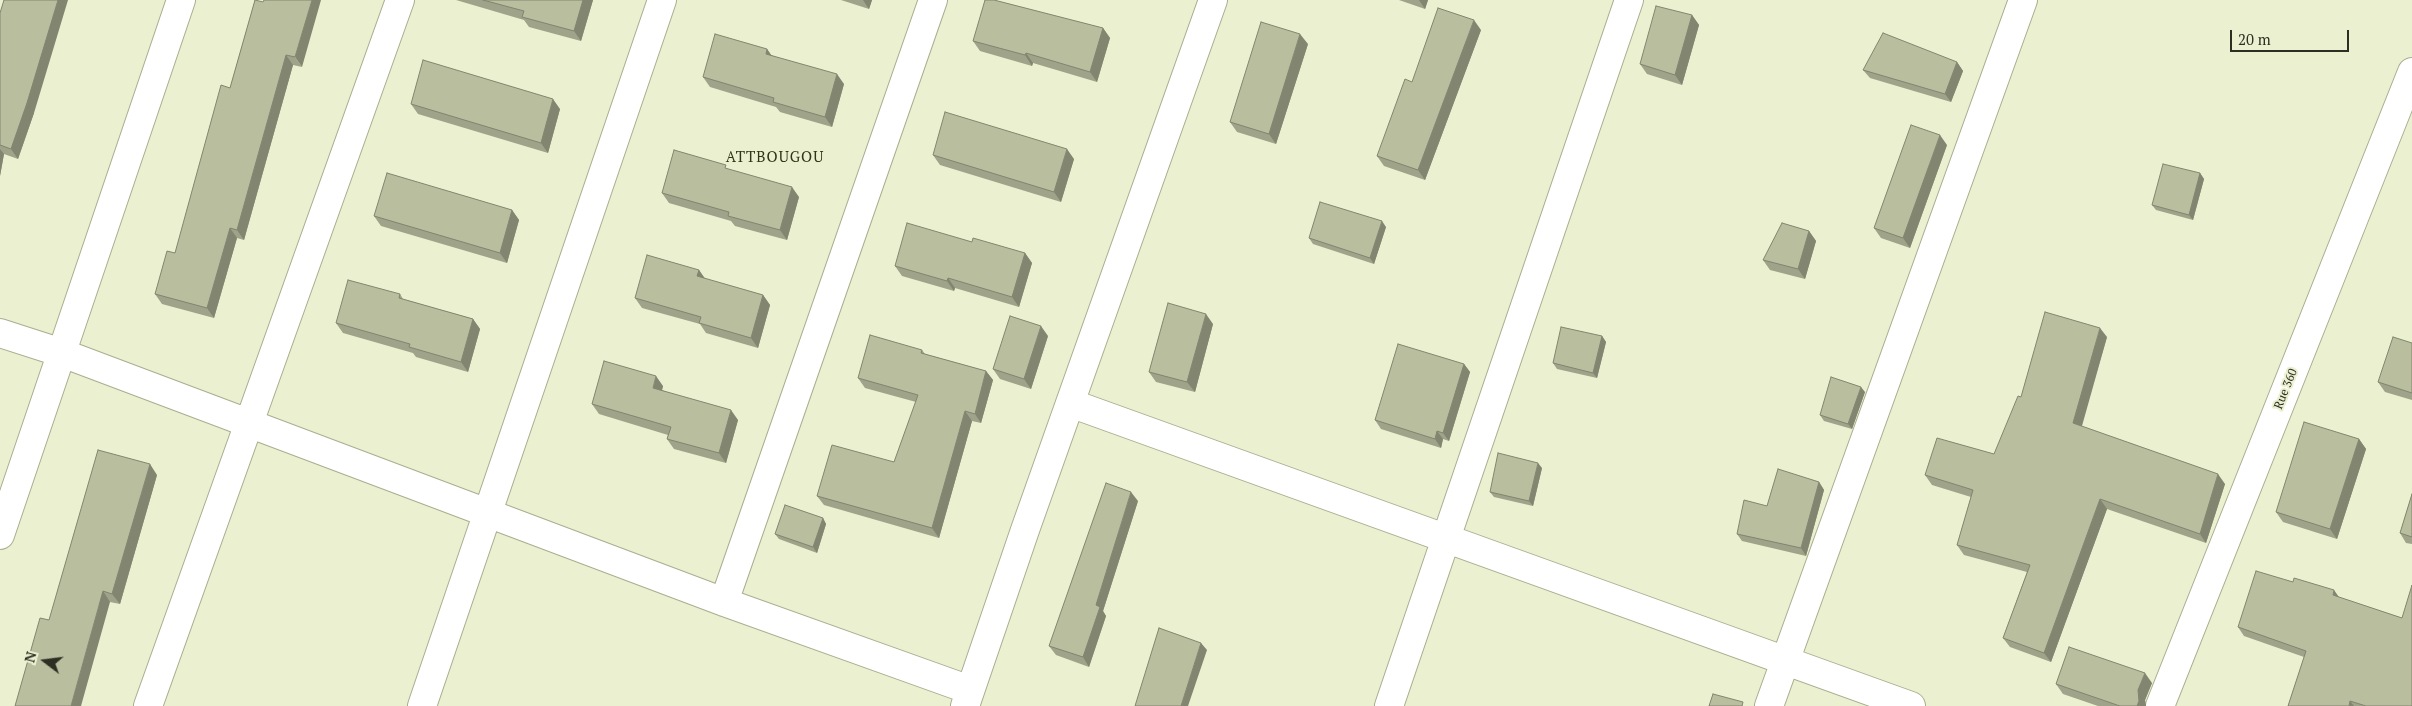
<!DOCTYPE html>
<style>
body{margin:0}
#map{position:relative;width:2412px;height:706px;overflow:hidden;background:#eaf0d0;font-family:"PT Serif",serif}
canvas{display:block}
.north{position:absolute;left:20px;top:636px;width:50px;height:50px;-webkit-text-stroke:4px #eaf0d0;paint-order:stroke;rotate:285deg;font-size:14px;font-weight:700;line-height:20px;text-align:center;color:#2d2f23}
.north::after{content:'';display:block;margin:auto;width:18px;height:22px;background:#2d2f23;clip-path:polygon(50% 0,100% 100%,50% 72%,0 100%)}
.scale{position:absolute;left:2230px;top:30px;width:119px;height:22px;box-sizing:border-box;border:2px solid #2d2f23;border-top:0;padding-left:6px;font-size:15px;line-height:18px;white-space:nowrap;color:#2d2f23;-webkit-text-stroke:4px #eaf0d0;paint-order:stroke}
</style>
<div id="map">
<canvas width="2412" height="706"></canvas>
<div class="north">N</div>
<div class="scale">20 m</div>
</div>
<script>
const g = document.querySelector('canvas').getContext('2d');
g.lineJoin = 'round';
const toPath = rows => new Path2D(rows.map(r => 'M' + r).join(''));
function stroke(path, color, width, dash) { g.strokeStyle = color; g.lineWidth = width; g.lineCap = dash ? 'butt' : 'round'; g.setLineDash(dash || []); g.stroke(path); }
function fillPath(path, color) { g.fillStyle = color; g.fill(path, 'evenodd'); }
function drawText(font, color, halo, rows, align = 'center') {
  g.font = font + ' "PT Serif",serif'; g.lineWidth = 4; g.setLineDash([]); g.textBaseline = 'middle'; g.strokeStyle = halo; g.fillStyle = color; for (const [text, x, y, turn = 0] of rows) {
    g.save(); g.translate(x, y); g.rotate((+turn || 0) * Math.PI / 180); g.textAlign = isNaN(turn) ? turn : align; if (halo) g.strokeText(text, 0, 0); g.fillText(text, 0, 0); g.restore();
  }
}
const minor = toPath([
 [0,333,62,353,724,602,970,690],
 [1070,403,1911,706],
 [0,535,181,0],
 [724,602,933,0],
 [148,706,400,0],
 [422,706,662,0],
 [965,706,1025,530,1213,0],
 [1389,706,1629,0],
 [1769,706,2023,0],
 [2160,706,2412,72]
]);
const wall = toPath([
 [255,0,302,67,293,65,244,240,237,238,214,318,162,304,155,294,175,253,230,88],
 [456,0,593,0,581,41,529,27,524,20],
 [841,0,872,0,869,9],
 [1399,0,1428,0,1425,9],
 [0,13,34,113,18,159,4,154,0,176],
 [1692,15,1699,25,1682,85,1647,74,1640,64],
 [1103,28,1110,38,1097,82,1033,63,1032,66,980,51,973,41],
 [1481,30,1425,180,1384,166,1377,156,1412,82],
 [1308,44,1276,144,1237,132,1230,122],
 [767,49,771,55,844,84,832,127,780,112,776,107,710,87,703,77],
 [1957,62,1963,71,1951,102,1870,78,1863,70],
 [411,104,560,109,548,153,418,114],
 [1947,145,1910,248,1881,238,1874,228],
 [933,155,1074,159,1061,202,940,165],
 [730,170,799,197,787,240,735,226,731,221,669,203,662,193],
 [2200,173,2204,179,2193,220,2156,210,2152,205],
 [512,210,519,220,507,263,381,226,374,216],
 [1386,227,1374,264,1313,244,1309,238],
 [1809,231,1816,241,1805,279,1770,270,1763,260],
 [972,242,1025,253,1032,263,1019,307,955,288,954,291,902,276,895,266],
 [699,270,705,279,763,295,770,305,758,348,706,333,700,324,642,308,635,298],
 [400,294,403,299,473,319,480,329,468,372,416,357,413,353,343,333,336,323],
 [1213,324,1195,392,1156,382,1149,372],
 [1048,336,1031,389,1000,379,993,369],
 [1602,336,1606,342,1597,378,1557,369,1553,363],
 [2107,337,2081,426,2225,484,2206,543,2107,509,2051,662,2010,647,2003,638,2027,572,1964,555,1957,545,1971,497,1932,485,1925,475,1994,454,2021,397],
 [2412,343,2412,400,2385,392,2378,382],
 [922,350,925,354,986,371,993,380,981,423,972,421,939,538,824,505,817,496,894,462,916,402,865,388,858,378],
 [1464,364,1470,372,1449,441,1443,439,1441,448,1381,429,1375,420],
 [663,386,662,390,738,420,726,463,674,449,667,439,668,435,599,414,592,404],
 [1865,392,1852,429,1824,421,1820,415],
 [2359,439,2366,449,2337,539,2283,522,2276,512],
 [1542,468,1533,506,1494,497,1490,492],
 [157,475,120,604,110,602,49,620],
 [1819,482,1824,490,1806,556,1742,541,1737,534],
 [2412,494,2412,544,2406,543,2400,533],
 [1138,501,1103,611,1106,616,1089,667,1056,655,1049,646],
 [823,518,826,524,817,553,779,539,775,534],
 [2339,598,2402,618,2412,706,2288,706,2304,657,2244,636,2238,627],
 [2152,683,2145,700,2146,706,2098,706,2063,694,2056,684]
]);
const shadedWall = toPath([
 [58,0,68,0,34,113,18,159,11,149],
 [312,0,321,0,302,67,295,57],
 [583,0,593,0,581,41,574,31],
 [863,0,872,0,869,9],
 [1419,0,1428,0,1425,9],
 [1692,15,1699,25,1682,85,1675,75],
 [1474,20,1481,30,1425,180,1418,170],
 [1103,28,1110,38,1097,82,1090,72],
 [1300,34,1308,44,1276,144,1269,134],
 [767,49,774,59,766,54],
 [1026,53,1033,63,1032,66,1025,55],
 [286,55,293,65,244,240,237,230],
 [1957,62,1963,71,1951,102,1945,94],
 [837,74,844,84,832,127,825,117],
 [553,99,560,109,548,153,541,143],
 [1940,135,1947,145,1910,248,1903,238],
 [0,149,4,154,0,176],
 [1067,149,1074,159,1061,202,1054,192],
 [2200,173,2204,179,2193,220,2189,215],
 [792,187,799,197,787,240,780,230],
 [512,210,519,220,507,263,500,253],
 [1382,221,1386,227,1374,264,1370,258],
 [230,228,237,238,214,318,207,308],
 [1809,231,1816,241,1805,279,1798,269],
 [1025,253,1032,263,1019,307,1012,297],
 [699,270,706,280,697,276],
 [948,278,955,288,954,291,947,281],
 [763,295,770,305,758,348,751,338],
 [1206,314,1213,324,1195,392,1187,382],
 [473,319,480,329,468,372,461,362],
 [1041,326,1048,336,1031,389,1024,379],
 [2100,328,2107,337,2080,433,2073,423],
 [1602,336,1606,342,1597,378,1593,373],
 [1464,364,1470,372,1449,441,1443,433],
 [986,371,993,380,981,423,975,414],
 [656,376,663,386,660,398,653,388],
 [1861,387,1865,392,1852,429,1848,424],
 [731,410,738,420,726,463,719,453],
 [965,411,972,421,939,538,932,528],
 [1437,431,1443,439,1441,448,1435,439],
 [2359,439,2366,449,2337,539,2330,529],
 [1538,463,1542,468,1533,506,1529,501],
 [150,464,157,475,120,604,112,594],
 [2218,474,2225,484,2206,543,2200,534],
 [1819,482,1824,490,1806,556,1801,548],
 [1131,492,1138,501,1103,611,1106,616,1089,667,1083,657,1096,605],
 [2100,499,2107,509,2051,662,2044,653],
 [823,518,826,524,817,553,813,547],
 [2334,590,2341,600,2333,595],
 [103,591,110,602,81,706,71,706],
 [1201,643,1207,650,1188,706,1181,706],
 [2145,673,2152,683,2145,700,2146,706,2137,706,2138,690],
 [2350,701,2354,706,2349,706]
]);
const building = toPath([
 [4,0,58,0,27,103,11,149,0,145,0,13,4,0],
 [255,0,263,2,264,0,312,0,295,57,286,55,237,230,230,228,207,308,155,294,167,251,175,253,221,85,230,88,255,0],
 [483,0,583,0,574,31,522,17,524,11,483,0],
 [985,0,994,0,1103,28,1090,72,1026,53,1025,55,973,41,985,0],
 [1656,6,1692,15,1675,75,1640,64,1656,6],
 [1438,8,1474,20,1418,170,1377,156,1405,79,1412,82,1438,8],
 [1261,22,1300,34,1269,134,1230,122,1261,22],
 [1883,33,1957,62,1945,94,1863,70,1883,33],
 [715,34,767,49,766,54,837,74,825,117,773,102,774,98,703,77,715,34],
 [423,60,553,99,541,143,411,104,423,60],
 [945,112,1067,149,1054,192,933,155,945,112],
 [1911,125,1940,135,1903,238,1874,228,1911,125],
 [674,150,726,165,725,168,792,187,780,230,728,216,729,212,662,193,674,150],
 [2163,164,2200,173,2189,215,2152,205,2163,164],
 [387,173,512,210,500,253,374,216,387,173],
 [1320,202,1382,221,1370,258,1309,238,1320,202],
 [907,223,972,242,973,238,1025,253,1012,297,948,278,947,281,895,266,907,223],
 [1782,223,1809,231,1798,269,1763,260,1782,223],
 [647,255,699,270,697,276,763,295,751,338,699,323,701,317,635,298,647,255],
 [348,280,400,294,399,298,473,319,461,362,409,347,410,344,336,323,348,280],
 [1168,303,1206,314,1187,382,1149,372,1168,303],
 [2045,312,2100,328,2073,423,2218,474,2200,534,2100,499,2044,653,2003,638,2030,565,1957,545,1973,490,1925,475,1937,438,1994,454,2018,396,2021,397,2045,312],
 [1010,316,1041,326,1024,379,993,369,1010,316],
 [1561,327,1602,336,1593,373,1553,363,1561,327],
 [870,335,922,350,921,353,986,371,975,414,965,411,932,528,817,496,832,445,894,462,918,395,858,378,870,335],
 [2393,337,2412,343,2412,393,2378,382,2393,337],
 [1398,344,1464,364,1443,433,1437,431,1435,439,1375,420,1398,344],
 [604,361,656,376,653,388,731,410,719,453,667,439,671,427,592,404,604,361],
 [1831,377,1861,387,1848,424,1820,415,1831,377],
 [2304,422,2359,439,2330,529,2276,512,2304,422],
 [98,450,150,464,112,594,103,591,71,706,15,706,40,618,49,620,98,450],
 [1498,453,1538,463,1529,501,1490,492,1498,453],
 [1778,469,1819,482,1801,548,1737,534,1744,500,1767,506,1778,469],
 [1106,483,1131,492,1096,605,1100,607,1083,657,1049,646,1106,483],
 [2412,494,2412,537,2400,533,2412,494],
 [785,505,823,518,813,547,775,534,785,505],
 [2256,571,2293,582,2294,578,2334,590,2333,595,2402,618,2412,585,2412,706,2366,706,2350,701,2349,706,2288,706,2306,651,2238,627,2256,571],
 [1159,628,1201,643,1181,706,1135,706,1159,628],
 [2069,647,2145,673,2138,690,2139,701,2137,706,2120,706,2056,684,2069,647],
 [1713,694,1743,702,1742,706,1709,706,1713,694]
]);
const streetNames = [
 ["Rue 360",2286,389,-68]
];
const quarterNames = [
 ["ATTBOUGOU",775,158]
];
stroke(minor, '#a9ae8f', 30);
stroke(minor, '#fff', 28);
fillPath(wall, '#9fa389');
fillPath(shadedWall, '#82856f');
fillPath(building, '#b9be9f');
stroke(building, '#82856f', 1);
drawText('12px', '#2d2f23', '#eaf0d0', streetNames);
g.letterSpacing = '1px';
drawText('15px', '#303419', '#eaf0d0', quarterNames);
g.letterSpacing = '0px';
</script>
